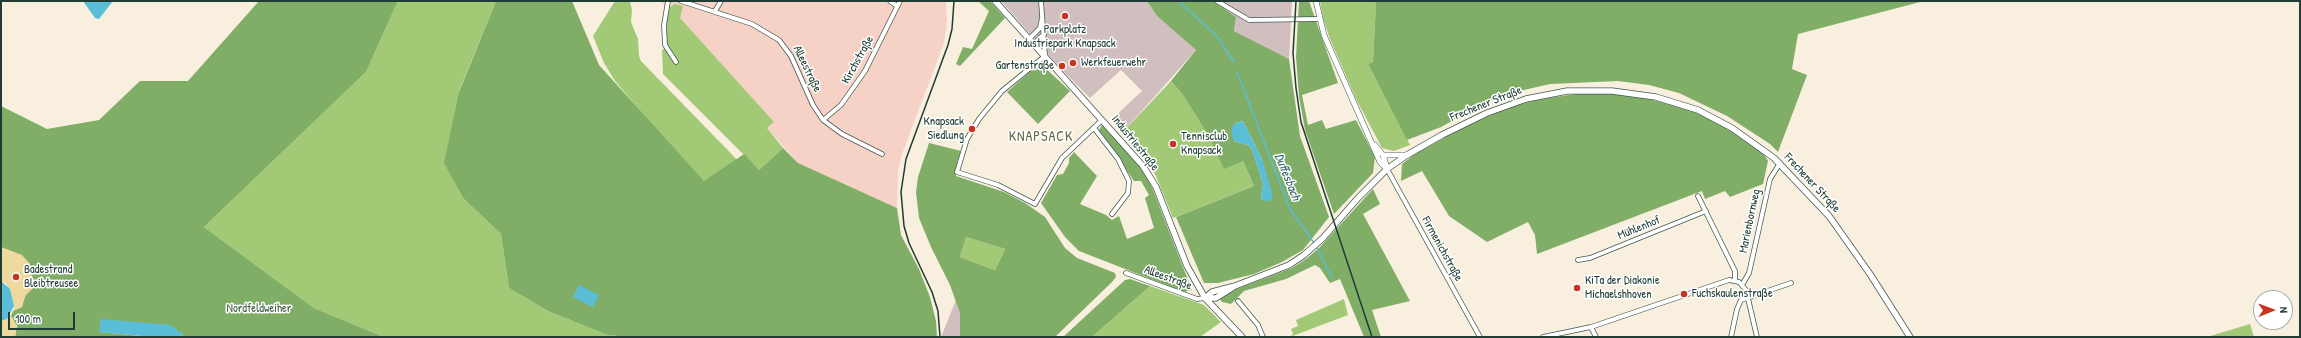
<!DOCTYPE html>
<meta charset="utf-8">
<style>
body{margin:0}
#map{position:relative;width:2301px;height:338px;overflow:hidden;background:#f8efdf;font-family:"Patrick Hand",sans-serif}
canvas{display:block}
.frame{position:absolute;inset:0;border:2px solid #1f3d34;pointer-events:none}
.north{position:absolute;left:2253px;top:290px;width:40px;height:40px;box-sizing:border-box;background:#fff;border:1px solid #a5b1ae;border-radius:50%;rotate:89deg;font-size:11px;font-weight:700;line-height:16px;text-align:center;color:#1f3d34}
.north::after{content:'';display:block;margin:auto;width:14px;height:18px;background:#c8321e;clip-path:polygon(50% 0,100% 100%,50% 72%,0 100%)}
.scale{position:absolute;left:8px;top:312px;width:67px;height:18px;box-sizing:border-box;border:2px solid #1f3d34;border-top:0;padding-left:5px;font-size:12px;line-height:14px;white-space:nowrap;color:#1f3d34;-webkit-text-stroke:3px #fff;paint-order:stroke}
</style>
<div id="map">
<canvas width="2301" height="338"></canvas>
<div class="frame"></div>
<div class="north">N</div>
<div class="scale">100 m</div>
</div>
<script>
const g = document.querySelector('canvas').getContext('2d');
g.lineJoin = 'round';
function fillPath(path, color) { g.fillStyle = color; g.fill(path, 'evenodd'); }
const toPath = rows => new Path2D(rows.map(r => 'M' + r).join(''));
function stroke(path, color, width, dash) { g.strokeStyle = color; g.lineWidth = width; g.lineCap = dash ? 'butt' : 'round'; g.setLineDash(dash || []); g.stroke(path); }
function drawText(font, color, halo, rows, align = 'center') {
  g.font = font + ' "Patrick Hand",sans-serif'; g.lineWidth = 3; g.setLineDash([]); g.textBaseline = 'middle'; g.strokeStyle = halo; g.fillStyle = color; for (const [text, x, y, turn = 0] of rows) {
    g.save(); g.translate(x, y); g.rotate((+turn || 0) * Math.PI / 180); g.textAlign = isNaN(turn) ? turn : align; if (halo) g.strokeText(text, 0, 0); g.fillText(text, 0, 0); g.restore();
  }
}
const built = toPath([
 [660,1,946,1,947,23,944,43,902,154,898,170,897,208,798,163,767,128,774,122,679,18]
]);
const industrial = toPath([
 [1001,1,1147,1,1157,16,1196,50,1123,132,1112,119,1142,91,1121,70,1090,98,1063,71],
 [1213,1,1292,1,1289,59,1234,31,1236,17],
 [956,300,960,313,960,337,941,337]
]);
const green = toPath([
 [398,1,496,1,459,91,464,199,501,234,509,288,548,311,607,335,630,337,384,337,314,308,204,227,366,72],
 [615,1,630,1,632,10,631,22,638,39,639,56,641,61,747,170,738,242,653,126,615,81,604,63,593,36],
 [1320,1,1376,1,1373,62,1368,64,1410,145,1394,151,1382,148,1357,101,1330,39,1323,18],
 [675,4,683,6,680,18,774,122,767,128,783,148,759,170,663,74,662,50,667,47,666,13,668,8],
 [1171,81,1183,95,1208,135,1224,168,1243,161,1254,186,1173,218,1155,174,1142,154,1123,132],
 [966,237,1005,249,995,270,960,257],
 [1150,286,1204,305,1221,322,1200,337,1092,337],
 [1344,299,1348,315,1290,337,1293,334,1291,329,1298,326,1296,320],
 [2250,324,2254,337,2207,337]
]);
const forest = toPath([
 [259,1,398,1,366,72,204,227,314,308,384,337,180,337,183,334,101,320,100,332,153,337,15,337,17,326,11,316,13,311,22,307,25,296,34,281,30,273,29,264,1,247,1,106,47,129,99,120,140,81,188,81],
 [496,1,572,1,599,65,704,181,744,154,759,170,783,148,798,163,897,208,901,235,919,269,930,297,936,321,937,337,630,337,607,335,548,311,509,288,501,234,464,199,444,163,459,92],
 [978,1,990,1,1005,18,960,66,956,64,963,47,972,49,989,11],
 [1147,1,1213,1,1236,17,1234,31,1289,59,1300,136,1329,217,1303,250,1282,262,1254,274,1218,283,1204,283,1176,217,1254,186,1243,161,1224,169,1208,135,1183,95,1171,81,1196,50,1157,16],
 [1243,121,1262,159,1269,201,1261,198,1263,184,1252,149,1248,145,1234,141,1236,123],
 [1299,1,1309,1,1338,83,1302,95,1308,125,1322,120,1326,129,1356,120,1375,157,1373,173,1334,214,1305,130,1299,96,1296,57],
 [1376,1,1924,1,1798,34,1792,69,1807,75,1778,152,1770,144,1727,116,1679,93,1649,85,1618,81,1550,84,1515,92,1483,104,1441,127,1407,140,1368,64,1373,62],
 [1040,63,1070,91,1038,124,1007,92],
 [1582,93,1609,93,1645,98,1688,109,1718,123,1753,145,1765,156,1768,161,1763,184,1730,197,1725,191,1705,199,1702,191,1537,254,1535,235,1528,222,1487,242,1449,216,1422,171,1401,181,1402,164,1415,154,1468,125,1510,107,1536,100],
 [1102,125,1140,166,1151,185,1192,290,1184,292,1079,251,1065,237,1041,203,1057,175,1063,174,1069,163,1069,158,1074,152,1097,176,1080,204,1106,215,1112,220,1119,216,1127,239,1154,228,1145,198,1149,195,1141,181,1134,181,1099,130],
 [929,143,961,151,957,162,956,176,1004,192,1025,203,1045,217,1065,248,1077,258,1115,273,1116,277,1112,282,1055,337,960,337,960,313,950,285,931,247,919,218,916,192,918,177],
 [966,237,1005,249,995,270,960,257],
 [1373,189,1380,204,1363,214,1410,301,1372,310,1381,337,1364,337,1340,279,1330,283,1320,268,1315,265,1286,279,1244,291,1231,304,1222,302,1220,299,1237,289,1292,268,1306,259,1319,248],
 [1130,279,1150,286,1092,337,1063,337,1125,280]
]);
const sand = toPath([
 [1,247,22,255,30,264,30,273,34,281,38,283,25,296,22,307,13,311,14,306,6,283,1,281],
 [11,316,17,326,15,337,1,337,1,321]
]);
const water = toPath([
 [83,1,113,1,99,19,95,18],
 [1243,121,1262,159,1269,182,1273,197,1269,201,1263,201,1261,198,1263,184,1252,149,1248,145,1234,141,1232,135,1232,127,1236,123],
 [1,281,10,289,14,306,7,319,1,321],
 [579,285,599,295,593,307,573,297],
 [101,319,170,325,183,334,180,337,153,337,99,332]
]);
const stream = toPath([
 [1178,1,1216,35,1234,62],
 [1237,72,1290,209,1314,243],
 [1316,246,1332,278]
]);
const minor = toPath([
 [668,1,664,25,665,45,676,62],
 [681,1,752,24,779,40,791,56,813,105,823,120,842,134,882,154],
 [890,1,897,6],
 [1041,1,1045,56,1002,91,979,119,967,139,957,172,998,185,1035,204,1062,158,1102,120],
 [1217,1,1249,20,1319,19],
 [715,11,721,1],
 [1029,39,1040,28,1042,18],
 [1034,44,1044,34],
 [823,120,841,105,865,71,900,1],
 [1094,128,1118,159,1129,181,1128,193,1112,214],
 [1387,169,1480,337],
 [1698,196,1735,271,1735,281],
 [1578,260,1590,258,1706,211],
 [1126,273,1197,299,1205,298],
 [1742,285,1749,273,1770,179,1780,163],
 [1238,301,1258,325,1263,337],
 [1591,327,1596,337],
 [1543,337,1591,327,1729,280,1739,282,1746,290,1757,337],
 [1731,337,1737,309,1741,300,1791,283]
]);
const tertiary = toPath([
 [1316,1,1324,35,1380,162,1387,169],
 [1375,145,1383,155,1387,168],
 [1383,155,1407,155]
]);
const secondary = toPath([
 [995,1,1143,166,1156,187,1187,266,1205,298,1242,337],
 [1205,298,1216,298,1235,286,1289,265,1304,255,1323,238,1358,198,1387,169,1407,155,1442,135,1487,113,1526,99,1567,91,1612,91,1656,97,1698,110,1732,128,1774,158,1829,216,1870,274,1910,337],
 [1205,298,1212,292,1235,286]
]);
const rail = toPath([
 [1296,1,1293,53,1296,88,1301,122,1372,337],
 [940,337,938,311,932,292,909,243,904,226,901,192,906,159,948,45,952,29,954,1]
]);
const markers = [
 [1065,16,4,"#c8321e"],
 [1073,63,4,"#c8321e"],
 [1062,66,4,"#c8321e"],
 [972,129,4,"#c8321e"],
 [1173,144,4,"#c8321e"],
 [16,277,4,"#c8321e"],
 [1577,288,4,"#c8321e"],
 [1684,294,4,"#c8321e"]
];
const poiNames = [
 ["Parkplatz",1065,30,"center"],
 ["Industriepark Knapsack",1065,44,"center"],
 ["Werkfeuerwehr",1081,63],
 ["Gartenstraße",1054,66,"right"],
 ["Knapsack",964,122,"right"],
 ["Siedlung",964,136,"right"],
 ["Tennisclub",1181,137],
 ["Knapsack",1181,151],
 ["Badestrand",24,270],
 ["Bleibtreusee",24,284],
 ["KiTa der Diakonie",1585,281],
 ["Michaelshhoven",1585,295],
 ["Fuchskaulenstraße",1692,294]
];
const streetNames = [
 ["Kirchstraße",858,60,-61],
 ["Alleestraße",807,69,64],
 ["Frechener Straße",1486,104,-22],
 ["Industriestraße",1135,143,51],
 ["Frechener Straße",1812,183,47],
 ["Marienbornweg",1750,221,-78],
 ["Mühlenhof",1639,228,-22],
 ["Firmenichstraße",1442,249,61],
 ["Alleestraße",1168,278,20]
];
const parkNames = [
 ["Nordfeldweiher",259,309]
];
const waterNames = [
 ["Duffesbach",1287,177,68]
];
const quarterNames = [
 ["KNAPSACK",1041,137]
];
fillPath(built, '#f6d1c5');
fillPath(industrial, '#d1bfbf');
fillPath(green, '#a2ca76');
fillPath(forest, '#81ae67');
fillPath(sand, '#eeda9e');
fillPath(water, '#5abed8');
stroke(stream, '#5abed8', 1.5);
stroke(minor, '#40584e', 5.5);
stroke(tertiary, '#40584e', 6);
stroke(secondary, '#40584e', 7);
stroke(minor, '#fff', 4);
stroke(tertiary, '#fff', 5);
stroke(secondary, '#fff', 5.5);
stroke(rail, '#1f3d34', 1.5);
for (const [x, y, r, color] of markers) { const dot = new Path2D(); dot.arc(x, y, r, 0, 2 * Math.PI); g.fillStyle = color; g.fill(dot); stroke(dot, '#fff', 1.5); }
drawText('12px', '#1f3d34', '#fff', poiNames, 'left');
drawText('12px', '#1f3d34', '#fff', streetNames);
drawText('12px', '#406044', '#fff', parkNames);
drawText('italic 13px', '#316465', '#fff', waterNames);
g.letterSpacing = '1px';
drawText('14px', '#67674a', '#fff', quarterNames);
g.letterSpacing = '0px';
</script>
